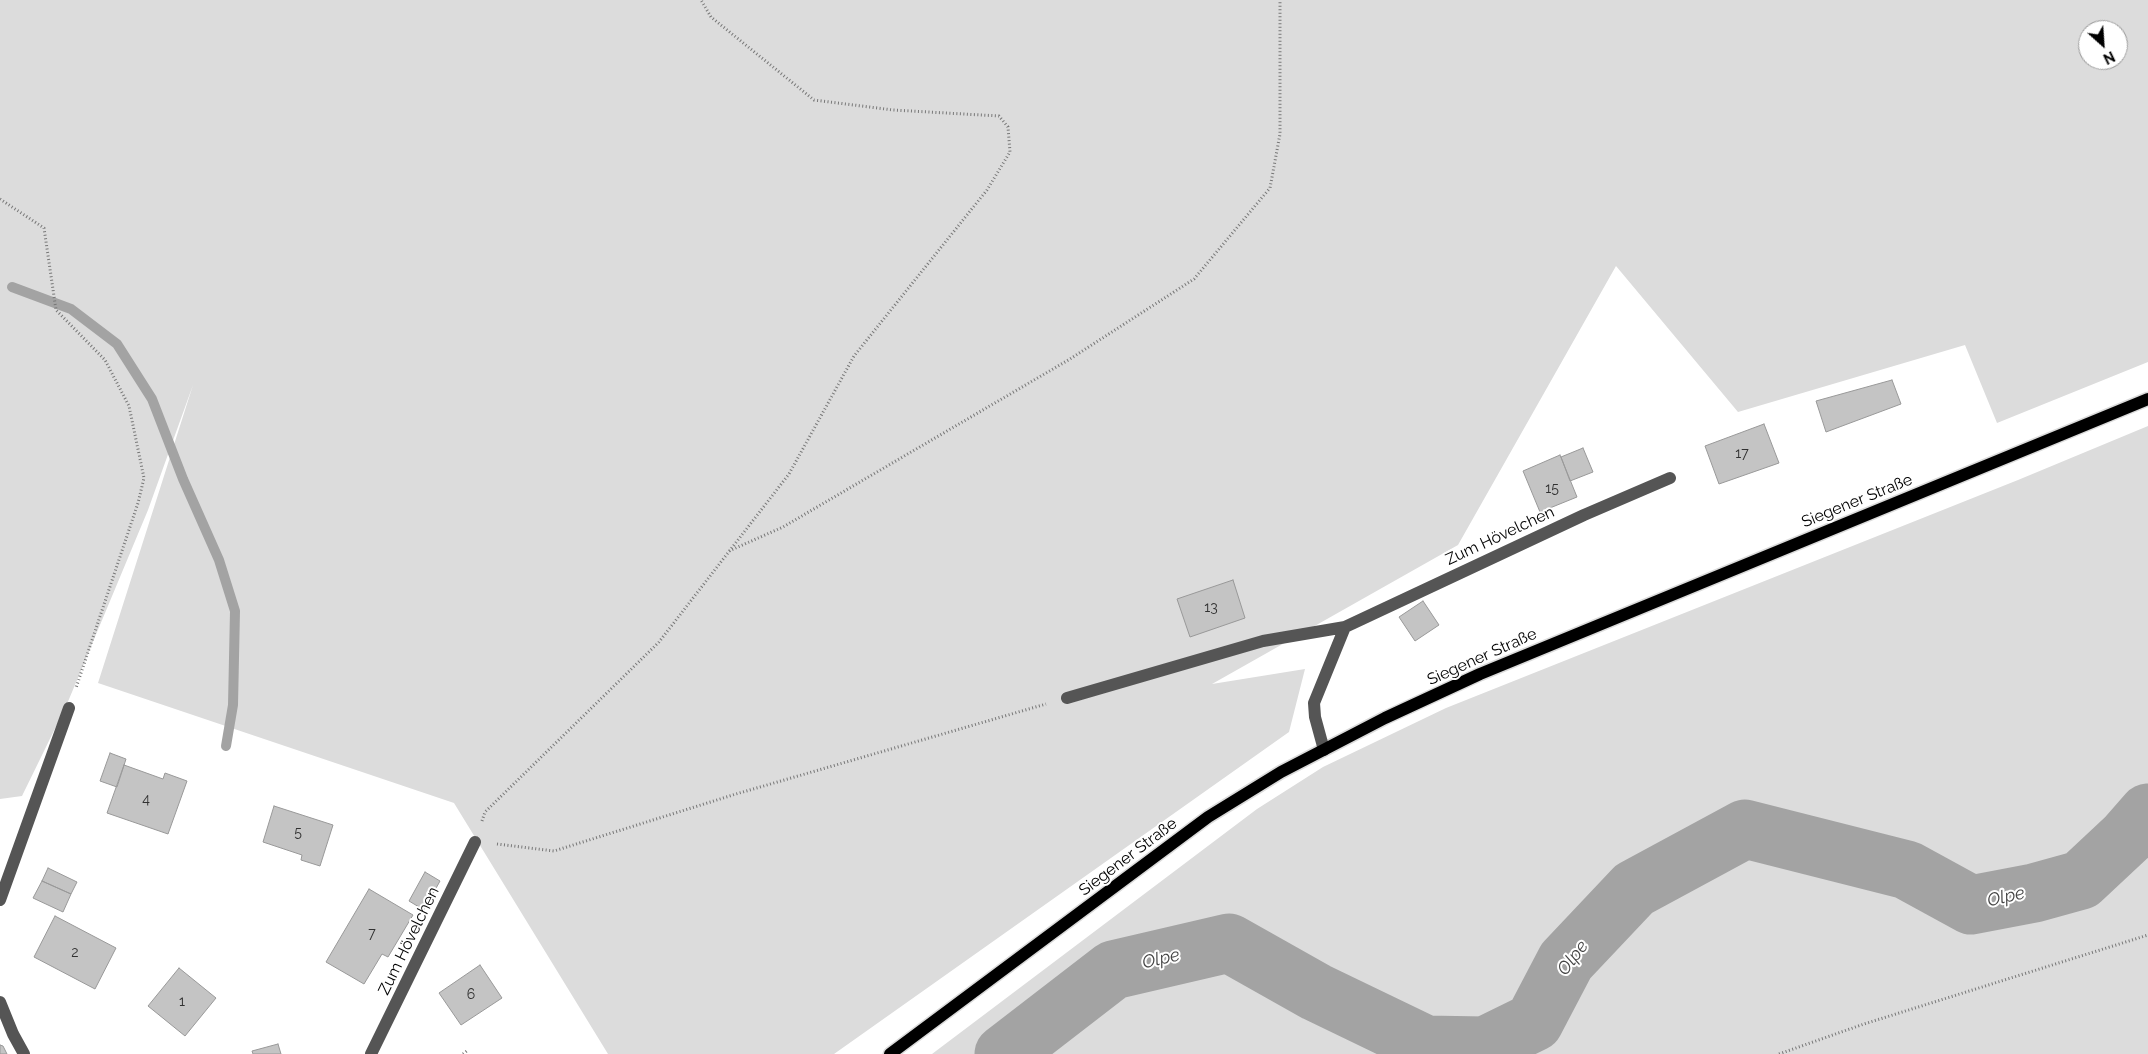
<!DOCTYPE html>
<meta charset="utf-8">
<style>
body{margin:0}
#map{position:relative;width:2148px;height:1054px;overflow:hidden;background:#fff;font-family:Raleway,sans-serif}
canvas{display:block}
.north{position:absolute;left:2078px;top:20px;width:50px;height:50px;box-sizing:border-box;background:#fff;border:1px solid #999;border-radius:50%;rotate:154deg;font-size:14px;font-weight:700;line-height:20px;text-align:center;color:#000}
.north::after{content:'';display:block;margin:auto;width:18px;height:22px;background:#000;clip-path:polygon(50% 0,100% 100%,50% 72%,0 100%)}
</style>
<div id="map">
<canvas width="2148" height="1054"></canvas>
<div class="north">N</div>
</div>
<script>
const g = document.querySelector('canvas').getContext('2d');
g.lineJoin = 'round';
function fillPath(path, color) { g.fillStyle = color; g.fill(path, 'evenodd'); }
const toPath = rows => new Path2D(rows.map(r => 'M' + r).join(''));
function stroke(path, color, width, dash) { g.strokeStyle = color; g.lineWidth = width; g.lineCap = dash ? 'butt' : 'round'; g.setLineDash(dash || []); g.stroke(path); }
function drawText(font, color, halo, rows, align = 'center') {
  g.font = font + ' Raleway,sans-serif'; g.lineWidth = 4; g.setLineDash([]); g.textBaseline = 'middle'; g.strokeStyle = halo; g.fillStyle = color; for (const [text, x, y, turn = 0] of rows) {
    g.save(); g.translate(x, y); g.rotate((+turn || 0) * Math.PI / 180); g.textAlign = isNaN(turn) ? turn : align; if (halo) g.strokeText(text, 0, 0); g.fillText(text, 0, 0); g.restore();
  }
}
const green = toPath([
 [0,0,2148,0,2148,362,1997,423,1965,345,1738,412,1616,266,1458,545,1212,684,1305,669,1289,732,834,1054,608,1054,454,803,98,683,193,385,148,510,67,704,22,796,0,799],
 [2088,30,2118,30,2118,60,2088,60],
 [2148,426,2148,1054,932,1054,1257,809,1323,767,1446,708,2018,480]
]);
const stream = toPath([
 [12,287,71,309,117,344,152,399,183,479,219,560,235,611,233,705,226,746]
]);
const river = toPath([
 [1004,1054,1113,970,1229,943,1316,992,1426,1045,1485,1046,1534,1022,1566,961,1634,889,1745,829,1907,870,1971,905,2034,893,2081,880,2127,837,2148,813]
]);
const building = toPath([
 [1892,380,1901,404,1826,432,1816,401,1892,380],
 [1764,424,1779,463,1719,484,1705,446,1764,424],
 [1583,448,1593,472,1570,481,1561,457,1583,448],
 [1560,455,1577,497,1540,512,1523,471,1560,455],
 [1233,580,1245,618,1190,637,1177,599,1233,580],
 [1423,601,1439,625,1415,641,1399,617,1423,601],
 [110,753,126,759,117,787,100,781,110,753],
 [124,765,163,779,165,773,187,781,168,834,107,813,124,765],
 [274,806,333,825,320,866,301,860,302,855,263,842,274,806],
 [48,868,77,882,71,894,42,881,48,868],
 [425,872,440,881,424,910,409,901,425,872],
 [42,881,71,894,63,912,33,898,42,881],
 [369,889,413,915,388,957,382,954,364,984,326,962,369,889],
 [55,916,116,948,95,989,34,957,55,916],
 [480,965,502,998,461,1025,439,993,480,965],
 [179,968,216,998,185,1036,148,1006,179,968],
 [278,1044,281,1054,253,1054,252,1051,278,1044],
 [0,1045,3,1046,7,1054,0,1054,0,1045]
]);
const path = toPath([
 [0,199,44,228,56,310,105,360,129,406,144,478,138,503,76,688],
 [729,551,783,527,1070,359,1194,279,1270,188,1280,134,1280,0],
 [482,821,485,812,659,642,789,474,854,356,987,190,1010,152,1008,127,999,116,893,110,814,100,711,17,701,0],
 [497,844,554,851,736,794,1046,704],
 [463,1054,468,1050],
 [1779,1054,1864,1024,2148,935]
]);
const minor = toPath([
 [1067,698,1263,641,1345,627,1584,515,1670,478],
 [1324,750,1315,717,1314,703,1345,627],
 [0,900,69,708],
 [0,1002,13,1034,24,1054],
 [371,1054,475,842]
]);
const major = toPath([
 [890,1054,1208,817,1281,772,1385,718,1480,674,2148,399]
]);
const numberNames = [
 ["17",1742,454],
 ["15",1552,489],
 ["13",1211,608],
 ["4",146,800],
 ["5",298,833],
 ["7",372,934],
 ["2",75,953],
 ["6",471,995],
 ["1",182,1002]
];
const streetNames = [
 ["Siegener Straße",1857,501,-22],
 ["Zum Hövelchen",1500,536,-25],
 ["Siegener Straße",1482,657,-24],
 ["Siegener Straße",1128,857,-37],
 ["Zum Hövelchen",409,941,-64]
];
const waterNames = [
 ["Olpe",2006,897,-13],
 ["Olpe",1573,958,-53],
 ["Olpe",1161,959,-13]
];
fillPath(green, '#dcdcdc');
stroke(stream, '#a3a3a3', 10);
stroke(river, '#a3a3a3', 59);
fillPath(building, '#c4c4c4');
stroke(building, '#999', 1);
stroke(major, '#dbdbdb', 15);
stroke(path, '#777', 3, [1, 2.5]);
stroke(minor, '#555', 12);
stroke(major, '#000', 12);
drawText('14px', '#313131', null, numberNames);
drawText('16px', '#000', '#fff', streetNames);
drawText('italic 18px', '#444', '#fff', waterNames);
</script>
